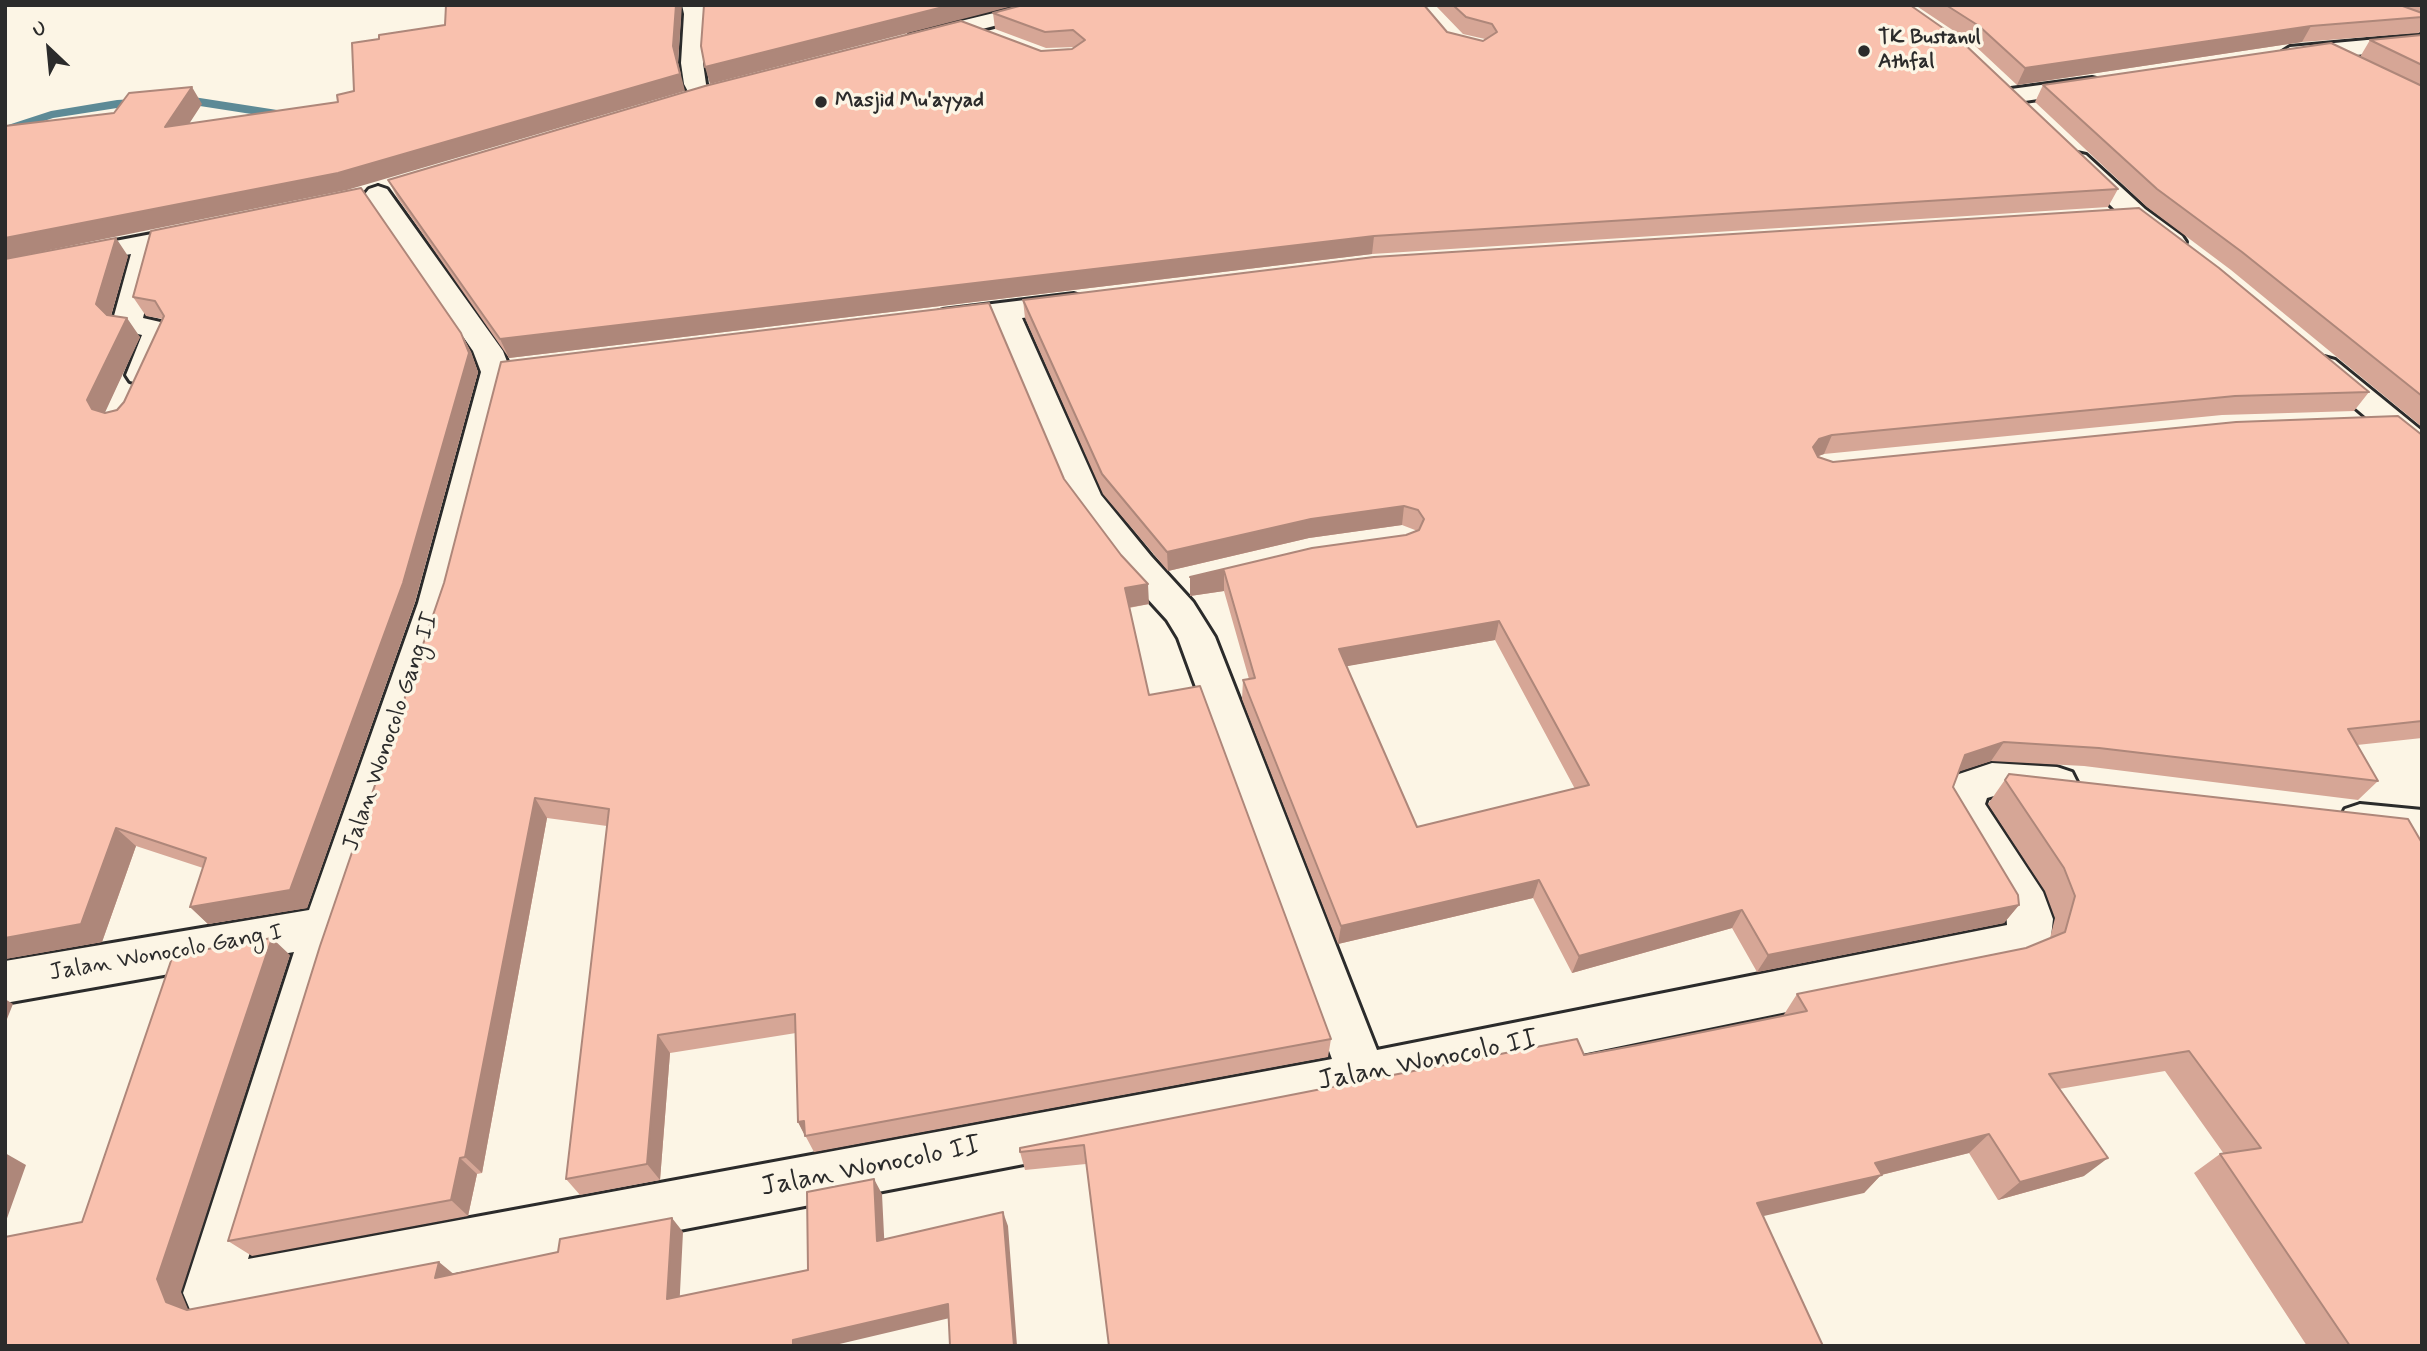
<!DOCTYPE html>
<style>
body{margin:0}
#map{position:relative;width:2427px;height:1351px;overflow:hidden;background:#fcf5e5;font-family:Mynerve,sans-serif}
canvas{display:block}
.frame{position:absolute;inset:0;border:7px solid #2b2b2b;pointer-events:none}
.north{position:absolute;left:14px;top:14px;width:70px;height:70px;-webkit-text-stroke:5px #fcf5e5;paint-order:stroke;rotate:334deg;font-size:19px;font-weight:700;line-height:28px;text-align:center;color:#2b2b2b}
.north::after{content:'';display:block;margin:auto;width:24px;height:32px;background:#2b2b2b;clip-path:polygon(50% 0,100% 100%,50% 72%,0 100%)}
</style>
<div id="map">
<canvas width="2427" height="1351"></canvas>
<div class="frame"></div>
<div class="north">U</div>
</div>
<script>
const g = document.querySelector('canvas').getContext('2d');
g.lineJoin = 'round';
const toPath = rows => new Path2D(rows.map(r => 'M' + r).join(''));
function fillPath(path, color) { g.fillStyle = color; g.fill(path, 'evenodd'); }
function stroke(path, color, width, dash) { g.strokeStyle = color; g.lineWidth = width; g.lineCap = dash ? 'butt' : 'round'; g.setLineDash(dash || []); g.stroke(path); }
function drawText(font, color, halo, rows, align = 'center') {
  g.font = font + ' Mynerve,sans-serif'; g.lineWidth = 7; g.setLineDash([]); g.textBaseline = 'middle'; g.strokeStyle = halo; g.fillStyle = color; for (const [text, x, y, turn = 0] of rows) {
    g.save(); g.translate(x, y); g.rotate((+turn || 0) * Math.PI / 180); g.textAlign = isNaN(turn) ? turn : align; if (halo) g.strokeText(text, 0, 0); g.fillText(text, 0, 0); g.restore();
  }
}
const stream = toPath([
 [187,96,290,112,296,116,290,120,187,104,117,108,53,118,5,134,5,126,51,111,117,100,187,96]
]);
const minor = toPath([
 [682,5,703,5,706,14,703,63,706,84,713,96,709,101,701,103,693,101,684,84,681,63,684,14,682,5],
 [1027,5,1064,5,1061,9,919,45,908,38,911,33,1027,5],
 [2422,35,2422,49,2290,61,2279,54,2290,47,2422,35],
 [2092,78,2100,80,2103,85,2100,90,2011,103,2003,101,1999,96,2003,91,2011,89,2092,78],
 [2077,153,2086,155,2145,209,2182,236,2186,242,2182,248,2162,248,2127,221,2068,165,2065,160,2068,155,2077,153],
 [378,186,387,189,503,351,511,372,454,603,336,964,248,1259,1332,1059,1178,638,1167,620,1125,574,1069,499,994,321,943,328,933,325,928,319,933,313,943,310,1074,294,1084,297,1088,303,1084,309,1074,312,1022,318,1101,495,1151,556,1193,602,1215,637,1377,1050,2007,925,2006,912,1943,806,1953,776,1992,763,2057,767,2072,772,2078,784,2072,796,2057,801,1994,796,1987,798,1985,804,2043,892,2053,919,2051,937,2044,951,2006,967,1363,1099,210,1320,191,1312,183,1293,294,952,5,1003,5,961,309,910,418,603,481,372,473,351,365,194,369,189,378,186],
 [199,225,208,227,212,233,208,239,160,249,143,318,169,324,174,330,152,381,141,384,130,381,126,375,142,335,117,329,112,323,131,254,5,278,5,262,199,225],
 [2324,357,2335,360,2422,431,2422,458,2411,455,2313,372,2309,366,2313,360,2324,357],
 [2360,804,2422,810,2422,844,2360,838,2345,833,2339,821,2345,809,2360,804]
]);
const wall = toPath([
 [1435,5,1910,5,2118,189,2108,207,1372,254,509,358,397,197,388,180,1041,51,1072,49,1075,47,1046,48,995,29,993,13,1447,32,1483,41,1485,39,1463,34],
 [1915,5,2422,5,2422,28,2419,33,2302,42,2017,85,1972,43],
 [2422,35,2422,427,2231,270,2147,207,2035,102,2043,85,2360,57,2370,40],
 [128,256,111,316,140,337,104,413,117,410,124,402,163,319,146,316,133,297,461,333,471,352,478,372,415,602,307,908,208,924,190,907,203,868,136,846,102,942,5,959,5,259],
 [1023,300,2369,392,2354,411,2222,415,1824,454,1818,456,1833,462,2422,435,2422,738,2357,745,2378,781,2358,800,2084,766,1991,761,1959,771,1953,787,2019,905,2004,923,1757,972,1732,928,1572,973,1533,898,1338,944,1242,699,1243,680,1249,679,1224,591,1190,596,1190,577,1406,535,1416,531,1415,530,1402,525,1309,538,1168,571,1103,494,1025,318],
 [1495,640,1575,789,1417,827,1346,666],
 [1064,479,1149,604,1129,608,1149,695,1331,1039,1328,1057,814,1152,798,1122,796,1033,670,1053,660,1180,580,1195,566,1179,607,826,547,818,482,1173,477,1174,468,1216,252,1256,228,1241,444,583],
 [2009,774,2422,1346,2307,1346,2194,1173,2220,1154,2224,1154,2165,1071,2059,1089,2084,1176,1998,1200,1969,1153,1881,1175,1864,1193,1086,1164,1025,1170,1020,1152,1638,1045,1783,1016,1797,994,2026,948,2050,938,2055,918,2045,891,1988,804]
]);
const shadedWall = toPath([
 [676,5,682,5,678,63,685,91,347,190,5,259,5,238,673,46],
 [951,5,1017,5,710,84,705,67],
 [2311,26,2302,42,2017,85,2025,68],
 [192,87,202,104,176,144,165,127],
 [1374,236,1372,254,509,358,500,339],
 [116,238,128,256,109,322,96,304],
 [127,318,140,337,102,419,92,409,87,400],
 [461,333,471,352,478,372,415,602,307,908,208,924,190,907],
 [1832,435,1824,454,1811,459,1813,447,1819,439],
 [1404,506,1402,525,1309,538,1168,571,1167,552,1311,519],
 [1224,571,1224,591,1190,596,1190,577],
 [1148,584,1149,604,1126,608,1125,588],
 [1499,621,1495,640,1337,668,1339,649],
 [2004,742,1991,761,1952,774,1965,755],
 [535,798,547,818,482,1173,465,1157],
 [116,828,136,846,102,942,5,959,5,938],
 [1539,880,1533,898,1338,944,1341,926],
 [2019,905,2004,923,1757,972,1768,955],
 [1742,910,1732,928,1572,973,1579,956],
 [272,938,290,955,181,1292,190,1314,166,1302,157,1279],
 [5,999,13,1004,5,1024],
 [658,1035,670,1053,660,1180,647,1164],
 [804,1121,805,1136,798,1122],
 [1989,1134,1969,1153,1881,1175,1864,1193,1742,1221,1757,1203,1875,1163],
 [5,1153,26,1165,5,1224],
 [460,1158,477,1174,468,1216,451,1200],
 [2108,1158,2084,1176,1998,1200,2020,1182],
 [874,1179,882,1194,885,1255,877,1241],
 [1003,1212,1008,1226,1017,1346,1014,1346],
 [672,1218,683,1232,679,1312,667,1299],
 [439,1262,456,1276,435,1278],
 [948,1304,954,1317,831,1346,793,1346,793,1340]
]);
const building = toPath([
 [446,5,676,5,673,46,680,74,338,173,5,238,5,126,114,113,129,93,192,87,165,127,338,102,337,95,354,91,352,43,379,39,379,35,445,25,446,5],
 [704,5,951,5,705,67,701,46,704,5],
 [1023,5,1424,5,1447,32,1483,41,1497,32,1492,24,1466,17,1453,5,1910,5,1960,40,2118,189,1374,236,500,339,388,180,705,86,961,21,1041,51,1072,49,1085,40,1073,30,1045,32,993,13,1023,5],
 [1946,5,2400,5,2422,13,2422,17,2311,26,2025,68,1979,26,1946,5],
 [2422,35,2422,65,2370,40,2422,35],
 [2331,43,2422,86,2422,396,2242,252,2157,189,2043,85,2331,43],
 [361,188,461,333,469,353,403,583,290,890,190,907,206,858,116,828,81,924,5,938,5,259,116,238,96,304,107,315,127,318,87,400,92,409,105,413,117,410,124,402,164,316,155,301,133,297,151,231,361,188],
 [2139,208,2219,268,2369,392,2235,396,1832,435,1819,439,1813,447,1818,457,1833,462,2236,422,2398,416,2422,435,2422,721,2348,729,2378,781,2099,748,2004,742,1965,755,1953,787,2018,895,2019,905,1768,955,1742,910,1579,956,1539,880,1341,926,1243,680,1255,678,1224,571,1190,577,1312,548,1406,535,1419,530,1424,519,1418,510,1404,506,1311,519,1167,552,1102,474,1023,300,1374,257,2139,208],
 [1499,621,1589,785,1417,827,1339,649,1499,621],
 [989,303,1064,479,1121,555,1148,584,1125,588,1149,695,1200,686,1331,1039,805,1136,804,1121,798,1122,795,1014,658,1035,647,1164,566,1179,609,809,535,798,465,1157,460,1158,451,1200,228,1241,320,946,444,583,501,362,989,303],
 [2009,774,2408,819,2422,843,2422,1346,2350,1346,2220,1154,2261,1148,2189,1051,2049,1074,2108,1158,2020,1182,1989,1134,1875,1163,1882,1175,1757,1203,1823,1346,1109,1346,1084,1145,1020,1152,1020,1148,1577,1039,1584,1055,1638,1045,1807,1011,1797,994,2026,948,2065,932,2075,896,2064,868,2005,780,2009,774],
 [272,938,157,1279,166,1302,187,1310,439,1262,435,1278,558,1252,560,1239,672,1218,667,1299,808,1270,807,1192,874,1179,877,1241,1003,1212,1014,1346,950,1346,948,1304,793,1340,793,1346,5,1346,5,1237,82,1222,173,955,272,938]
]);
const markers = [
 [1864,51,7,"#2b2b2b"],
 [821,102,7,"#2b2b2b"]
];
const farPoinames = [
 ["TK Bustanul",1878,39],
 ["Athfal",1878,63],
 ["Masjid Mu'ayyad",835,102]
];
const streetNames = [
 ["Jalan Wonocolo Gang II",392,732,-71],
 ["Jalan Wonocolo Gang I",166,954,-10]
];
const nearStreetnames = [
 ["Jalan Wonocolo II",1428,1062,-11],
 ["Jalan Wonocolo II",871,1168,-11]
];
fillPath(stream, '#5d8a96');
stroke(minor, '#2b2b2b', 6);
fillPath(minor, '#fcf5e5');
fillPath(wall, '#d6a696');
fillPath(shadedWall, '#ae877a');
fillPath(building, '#f9c1ae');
stroke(building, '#ae877a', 2);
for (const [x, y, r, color] of markers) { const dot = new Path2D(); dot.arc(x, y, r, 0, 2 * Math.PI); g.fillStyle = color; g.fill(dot); stroke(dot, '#fcf5e5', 2.5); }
drawText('bold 21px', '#2b2b2b', '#fcf5e5', farPoinames, 'left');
drawText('24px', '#2b2b2b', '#fcf5e5', streetNames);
drawText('28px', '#2b2b2b', '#fcf5e5', nearStreetnames);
</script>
